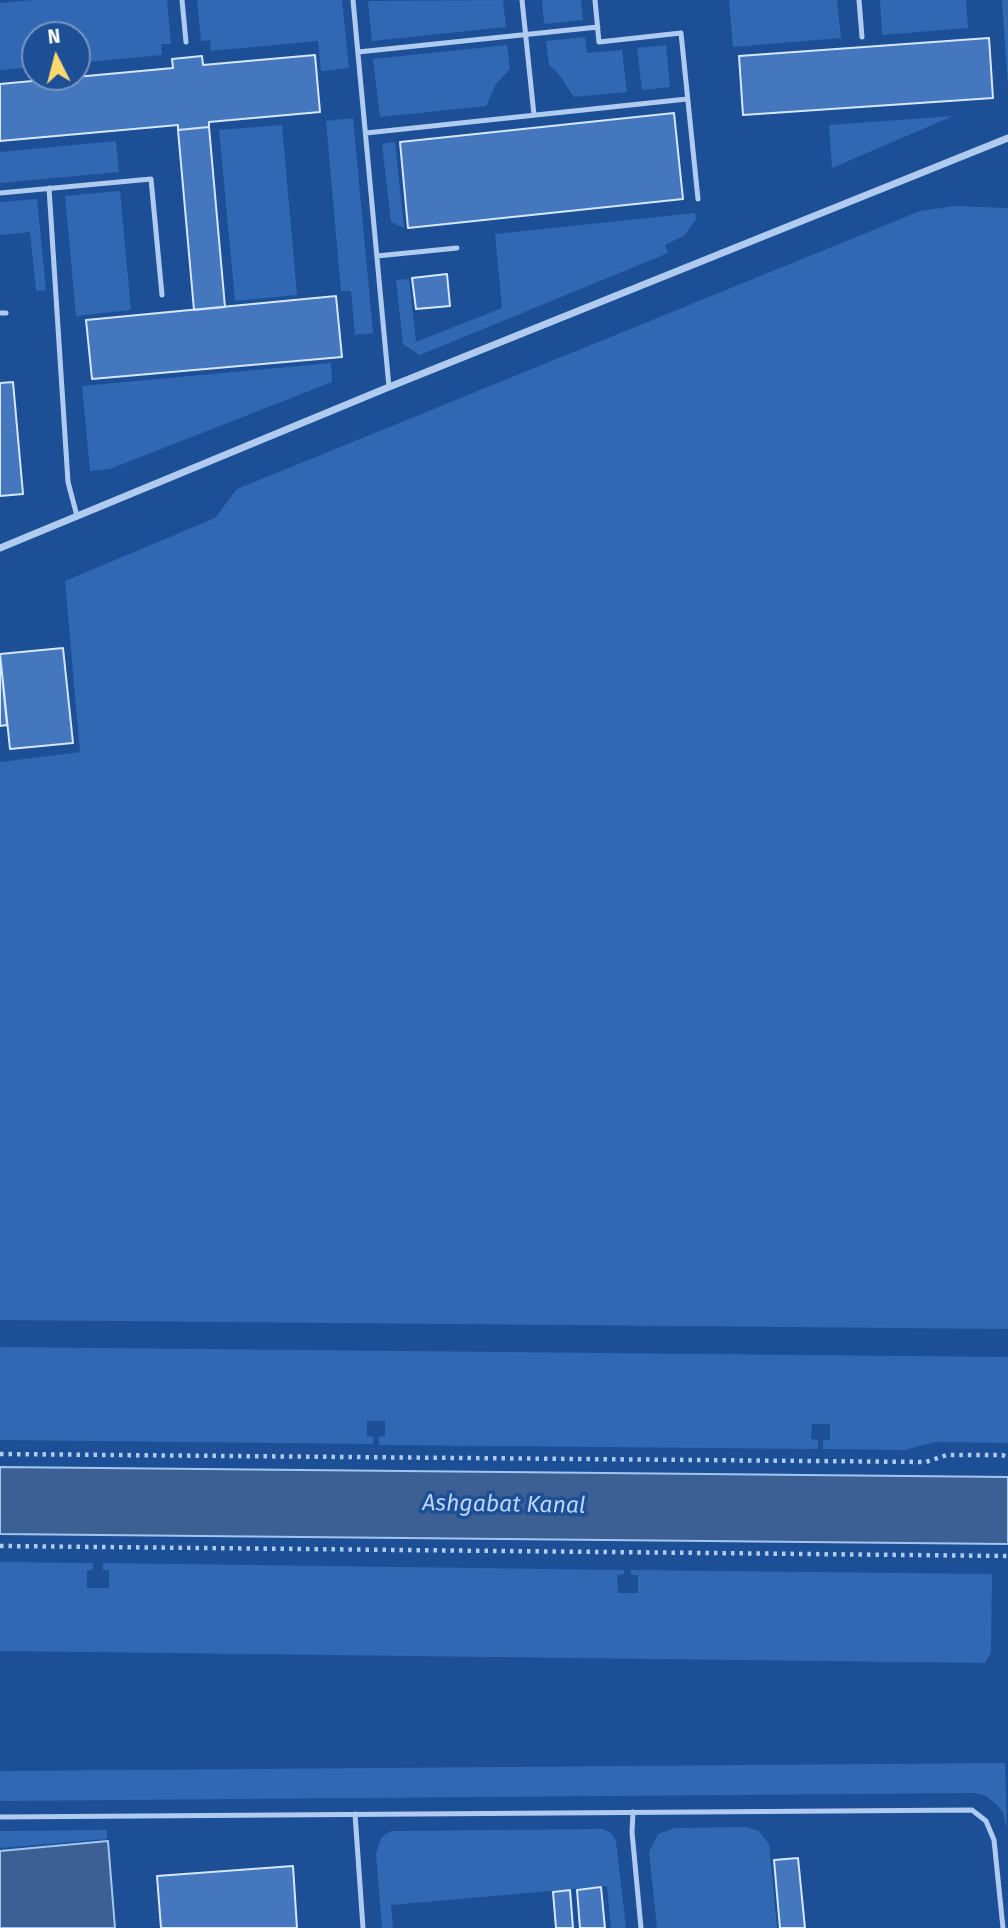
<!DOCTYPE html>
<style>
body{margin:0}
#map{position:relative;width:1008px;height:1928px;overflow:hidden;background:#1c4f96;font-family:"Fira Sans",sans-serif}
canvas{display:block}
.north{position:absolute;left:21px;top:21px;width:70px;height:70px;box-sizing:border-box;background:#1c4f96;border:2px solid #7795c0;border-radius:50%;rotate:354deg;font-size:19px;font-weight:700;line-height:28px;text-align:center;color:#fff}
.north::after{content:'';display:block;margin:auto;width:24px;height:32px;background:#ffd86e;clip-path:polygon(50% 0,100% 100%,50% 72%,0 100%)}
</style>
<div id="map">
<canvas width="1008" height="1928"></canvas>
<div class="north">N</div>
</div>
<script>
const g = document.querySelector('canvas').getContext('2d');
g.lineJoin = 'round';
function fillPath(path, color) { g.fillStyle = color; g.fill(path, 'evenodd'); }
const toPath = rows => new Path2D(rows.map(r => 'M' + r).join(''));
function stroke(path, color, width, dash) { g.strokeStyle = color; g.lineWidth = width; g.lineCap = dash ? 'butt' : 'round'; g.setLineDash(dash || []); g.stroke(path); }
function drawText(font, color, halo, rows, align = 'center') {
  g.font = font + ' "Fira Sans",sans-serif'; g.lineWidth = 7; g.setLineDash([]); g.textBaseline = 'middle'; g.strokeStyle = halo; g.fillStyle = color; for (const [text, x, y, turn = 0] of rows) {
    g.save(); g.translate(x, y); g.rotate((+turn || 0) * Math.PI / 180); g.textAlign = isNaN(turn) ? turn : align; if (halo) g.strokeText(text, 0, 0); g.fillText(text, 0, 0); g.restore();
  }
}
const green = toPath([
 [33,0,167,0,171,44,161,44,162,55,77,63,77,35,35,35,35,67,0,70,0,3],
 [197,0,342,0,349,68,321,71,318,41,211,51,210,40,201,41],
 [503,0,506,27,372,41,368,1],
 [542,0,581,0,583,20,544,24],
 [729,0,837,0,841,38,733,47],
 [880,0,966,0,968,28,882,35],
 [1002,0,1008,0,1008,87],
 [585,37,587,53,622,50,627,92,574,97,557,72,549,65,546,41],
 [507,45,510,69,496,84,486,106,380,117,373,59],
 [666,45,670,87,642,90,637,48],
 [953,116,832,168,829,125],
 [353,118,373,333,355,335,351,291,341,291,326,121],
 [282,125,297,295,235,301,219,130],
 [116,141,119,172,0,183,0,152],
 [395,142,404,228,391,222,382,144],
 [120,191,131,310,76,316,65,196],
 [37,199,46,290,36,291,30,232,0,235,0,202],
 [956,206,1008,208,1008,1329,0,1320,0,762,80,752,65,581,215,518,237,489,920,211],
 [695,213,696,219,685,235,665,245,668,253,420,355,403,344,396,280,409,279,416,342,502,308,495,234],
 [331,363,332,382,110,469,90,471,82,386],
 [0,1347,1008,1357,1008,1443,935,1442,905,1450,823,1449,823,1440,830,1440,830,1424,812,1424,811,1439,818,1440,818,1449,379,1445,379,1437,385,1436,385,1421,367,1421,367,1436,373,1437,373,1444,0,1440],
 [0,1562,93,1563,93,1570,87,1571,87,1588,109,1588,109,1570,103,1570,103,1563,624,1570,624,1574,617,1575,618,1593,638,1593,638,1575,631,1575,631,1570,992,1574,991,1653,985,1663,0,1651],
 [1005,1763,1007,1830,1003,1812,997,1805,986,1796,975,1793,0,1801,0,1771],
 [747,1827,759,1831,769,1844,777,1928,657,1928,649,1852,658,1834,675,1828],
 [603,1829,611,1833,616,1841,626,1928,611,1928,607,1886,391,1905,393,1928,382,1928,376,1854,381,1838,391,1831],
 [107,1830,107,1839,0,1848,0,1831]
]);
const water = toPath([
 [0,1467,1008,1477,1008,1544,0,1534,0,1467],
 [108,1841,115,1928,0,1928,0,1851,108,1841]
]);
const building = toPath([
 [989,38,993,98,743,115,739,56,989,38],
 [315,55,320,112,209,122,209,127,178,130,178,125,0,141,0,84,173,68,172,59,202,56,203,65,315,55],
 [674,113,683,199,408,228,400,142,674,113],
 [209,127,225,307,194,310,178,130,209,127],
 [447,274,450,306,416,309,412,278,447,274],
 [336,296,342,357,92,379,86,320,336,296],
 [13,382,23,494,0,496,0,383,13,382],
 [63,648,73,743,10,749,0,654,63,648],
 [1,664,7,725,0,726,0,665,1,664],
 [798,1858,805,1928,780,1928,774,1860,798,1858],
 [293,1866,297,1928,161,1928,157,1876,293,1866],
 [601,1887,605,1928,580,1928,577,1890,601,1887],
 [570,1890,573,1928,556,1928,553,1892,570,1890]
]);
const path = toPath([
 [0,1454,926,1462,947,1455,1002,1455,1008,1457],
 [0,1546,1008,1556]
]);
const service = toPath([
 [182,0,186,42],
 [353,0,389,387],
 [522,0,534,115],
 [595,0,599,42,681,33,698,199],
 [859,0,862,37],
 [358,52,598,27],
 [366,133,687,99],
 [49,188,68,482,77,516],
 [0,193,151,179,162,295],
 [377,256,457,248],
 [0,313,6,313],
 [633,1812,632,1832,641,1928],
 [355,1814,363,1928],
 [0,1817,972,1810,986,1821,994,1840,1003,1928]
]);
const minor = toPath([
 [0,548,389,387,1008,138]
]);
const waterNames = [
 ["Ashgabat Kanal",504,1505,1]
];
fillPath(green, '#3068b4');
fillPath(water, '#3c6093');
stroke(water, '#a3c6f1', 2);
fillPath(building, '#4477bd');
stroke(building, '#d6e6fb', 2);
stroke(path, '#b0cbf0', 4.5, [3.5, 5]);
stroke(service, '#b0cbf0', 5);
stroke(minor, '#b0cbf0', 7);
drawText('italic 23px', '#bcd5f6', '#1c4f96', waterNames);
</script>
